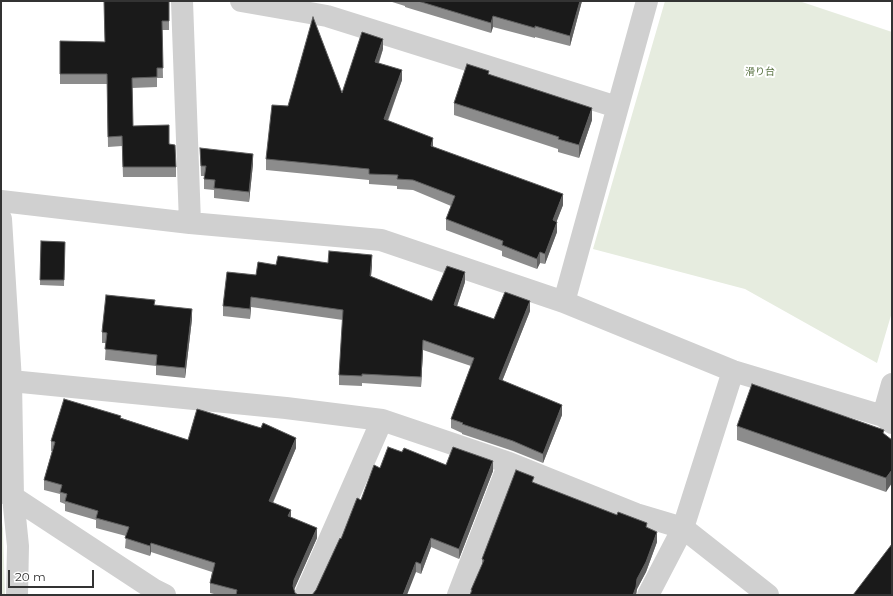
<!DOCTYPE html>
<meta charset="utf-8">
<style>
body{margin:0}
#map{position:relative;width:893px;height:596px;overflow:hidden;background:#fff;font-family:Montserrat,sans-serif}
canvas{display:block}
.frame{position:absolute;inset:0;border:2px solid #333;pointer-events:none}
.scale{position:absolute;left:8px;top:570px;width:86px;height:18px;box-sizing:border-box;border:2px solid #333;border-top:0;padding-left:5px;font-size:12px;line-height:14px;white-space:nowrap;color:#333;-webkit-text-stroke:3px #fff;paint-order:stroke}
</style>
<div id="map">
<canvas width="893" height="596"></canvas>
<div class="frame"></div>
<div class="scale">20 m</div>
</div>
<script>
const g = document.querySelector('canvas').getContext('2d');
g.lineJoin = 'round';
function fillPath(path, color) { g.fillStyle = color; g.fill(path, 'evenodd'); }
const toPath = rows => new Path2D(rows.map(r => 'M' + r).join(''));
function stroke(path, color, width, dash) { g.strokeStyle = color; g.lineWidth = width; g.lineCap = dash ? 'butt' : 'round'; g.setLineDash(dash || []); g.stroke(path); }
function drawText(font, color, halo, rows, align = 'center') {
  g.font = font + ' Montserrat,"Noto Sans JP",sans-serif'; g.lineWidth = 4; g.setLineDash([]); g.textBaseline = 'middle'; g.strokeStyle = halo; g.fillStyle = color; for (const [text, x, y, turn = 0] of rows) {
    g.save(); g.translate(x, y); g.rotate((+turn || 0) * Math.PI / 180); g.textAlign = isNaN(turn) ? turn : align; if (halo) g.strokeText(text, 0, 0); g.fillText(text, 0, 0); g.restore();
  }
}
const green = toPath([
 [665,1,799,1,892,32,892,312,877,363,745,289,593,249],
 [1,515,3,529,5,595,1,595]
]);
const minor = toPath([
 [182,1,190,223],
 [241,1,327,16,617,107],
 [1,201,190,223,381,240,564,302,733,371,883,416,892,423],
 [1,219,11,381,13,497,18,546,17,595],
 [564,302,647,1],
 [11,381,286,408,382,420,509,463,636,514,683,528,768,595],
 [883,416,892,384],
 [5,493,13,497,153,589,165,595],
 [305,595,382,420],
 [458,595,509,463],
 [648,595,683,528,733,371]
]);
const wall = toPath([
 [104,1,169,1,169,30,162,30,163,78,157,78,157,87,132,88,133,126,169,144,176,167,176,177,123,177,122,146,108,147,107,84,60,84,60,41,105,42],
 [389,1,582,1,570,46,535,37,535,38,493,27,491,33,405,7,405,6],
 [383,49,379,63,402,80,388,121,433,147,563,205,556,222,557,232,545,264,540,263,537,269,502,256,502,251,446,230,446,219,451,206,413,190,397,189,397,186,369,184,369,180,266,170,266,159,342,93],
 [489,74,592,120,579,158,558,152,558,149,454,115,454,103],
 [200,148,253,164,249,202,214,198,214,190,204,189,204,176,201,176],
 [41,241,65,242,64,286,40,285],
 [328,263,372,265,371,277,432,301,465,282,457,306,494,319,530,311,502,381,562,415,543,463,513,451,462,434,462,433,451,428,451,419,471,366,423,350,421,387,362,383,362,386,339,385,339,375,343,320,251,307,250,319,223,316,223,306,256,275,276,265],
 [155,305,192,319,185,378,156,375,156,366,105,360,106,343,102,343,102,332],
 [121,418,188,440,296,448,273,503,317,538,294,589,295,593,298,595,218,595,210,593,210,583,212,572,151,552,150,556,125,548,126,536,96,528,96,520,65,511,65,504,60,502,60,494,44,490,44,480,52,451,51,451,51,441],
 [737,426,884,434,892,440,886,492,737,440],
 [402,452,446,465,493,471,459,559,431,547,421,574,416,572,316,590,341,539,361,500,380,468],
 [534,483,647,528,657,542,646,572,637,589,636,595,470,595,471,590,482,565,482,559]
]);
const shadedWall = toPath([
 [580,1,582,1,570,46,570,36],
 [493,16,493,27,491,33,491,23],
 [383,39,383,49,375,73,375,62],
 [402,70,402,80,384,130,384,119],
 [592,108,592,120,579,158,579,145],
 [433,138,433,149,431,146],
 [253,154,253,164,249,202,249,192],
 [563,194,563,205,553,231,553,220],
 [557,222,557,232,545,264,545,254],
 [540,252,540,263,537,269,537,259],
 [372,255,372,265,370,286,370,276],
 [465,272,465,282,454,315,454,305],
 [251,297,251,307,250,319,250,309],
 [530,301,530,311,499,389,499,379],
 [192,309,192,319,185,378,185,368],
 [423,340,423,350,421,387,421,377],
 [562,405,562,415,543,463,543,454],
 [296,438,296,448,269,511,269,501],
 [493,461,493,471,459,559,459,549],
 [892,470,892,483,886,492,886,478],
 [291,510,291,520,288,516],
 [317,528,317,538,294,590,293,586,294,580],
 [657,532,657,542,646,572,637,589,636,595,633,595,637,579],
 [431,538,431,547,421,574,421,564],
 [151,543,151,552,150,556,150,546],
 [416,562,416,572,407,595,403,595]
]);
const building = toPath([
 [104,1,169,1,169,21,162,21,163,68,157,68,157,77,132,78,133,126,169,125,169,144,175,145,176,167,123,167,122,136,108,137,107,74,60,74,60,41,105,42,104,1],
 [418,1,580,1,570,36,535,26,535,28,493,16,491,23,418,1],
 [313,17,342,93,362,32,383,39,375,62,402,70,384,119,433,138,431,146,563,194,553,220,557,222,545,254,540,252,537,259,502,245,503,241,446,219,455,196,413,180,397,179,398,175,369,174,369,169,266,159,272,105,288,106,313,17],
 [467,64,489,71,488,74,592,108,579,145,558,139,559,137,454,103,467,64],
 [200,148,253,154,249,192,214,188,215,180,204,179,206,166,201,166,200,148],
 [41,241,65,242,64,280,40,280,41,241],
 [329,251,372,255,370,276,432,301,447,266,465,272,454,305,494,319,505,292,530,301,499,379,562,405,543,454,513,441,462,424,463,423,451,419,474,358,423,340,421,377,362,374,362,376,339,375,343,310,251,297,250,309,223,306,227,272,256,275,258,262,276,265,278,256,328,263,329,251],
 [106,295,155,300,154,305,192,309,185,368,156,365,157,355,105,349,107,333,102,332,106,295],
 [752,384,884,430,883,433,892,440,892,470,886,478,737,426,752,384],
 [64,399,121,416,120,418,188,440,197,409,261,428,263,423,296,438,269,501,291,510,288,516,317,528,294,580,293,586,295,593,298,595,236,595,237,590,210,583,215,563,151,543,150,546,125,538,129,527,96,518,98,511,65,501,67,494,60,492,62,485,44,480,55,442,51,441,64,399],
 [388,447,402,452,404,448,446,465,453,447,493,461,459,549,431,538,421,564,416,562,403,595,312,595,316,590,340,538,341,539,357,498,361,500,374,465,380,468,388,447],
 [516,470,534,477,532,482,617,515,618,512,647,523,646,527,657,532,646,562,637,579,636,587,633,595,470,595,472,590,471,590,484,560,482,559,516,470],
 [892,544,892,595,853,595,892,544]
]);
const parkNames = [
 ["滑り台",760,72]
];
fillPath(green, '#e6ecdf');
stroke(minor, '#d0d0d0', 22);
fillPath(wall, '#8c8c8c');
fillPath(shadedWall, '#5f5f5f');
fillPath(building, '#1a1a1a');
stroke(building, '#5f5f5f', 1);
drawText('10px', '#56703f', '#fff', parkNames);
</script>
